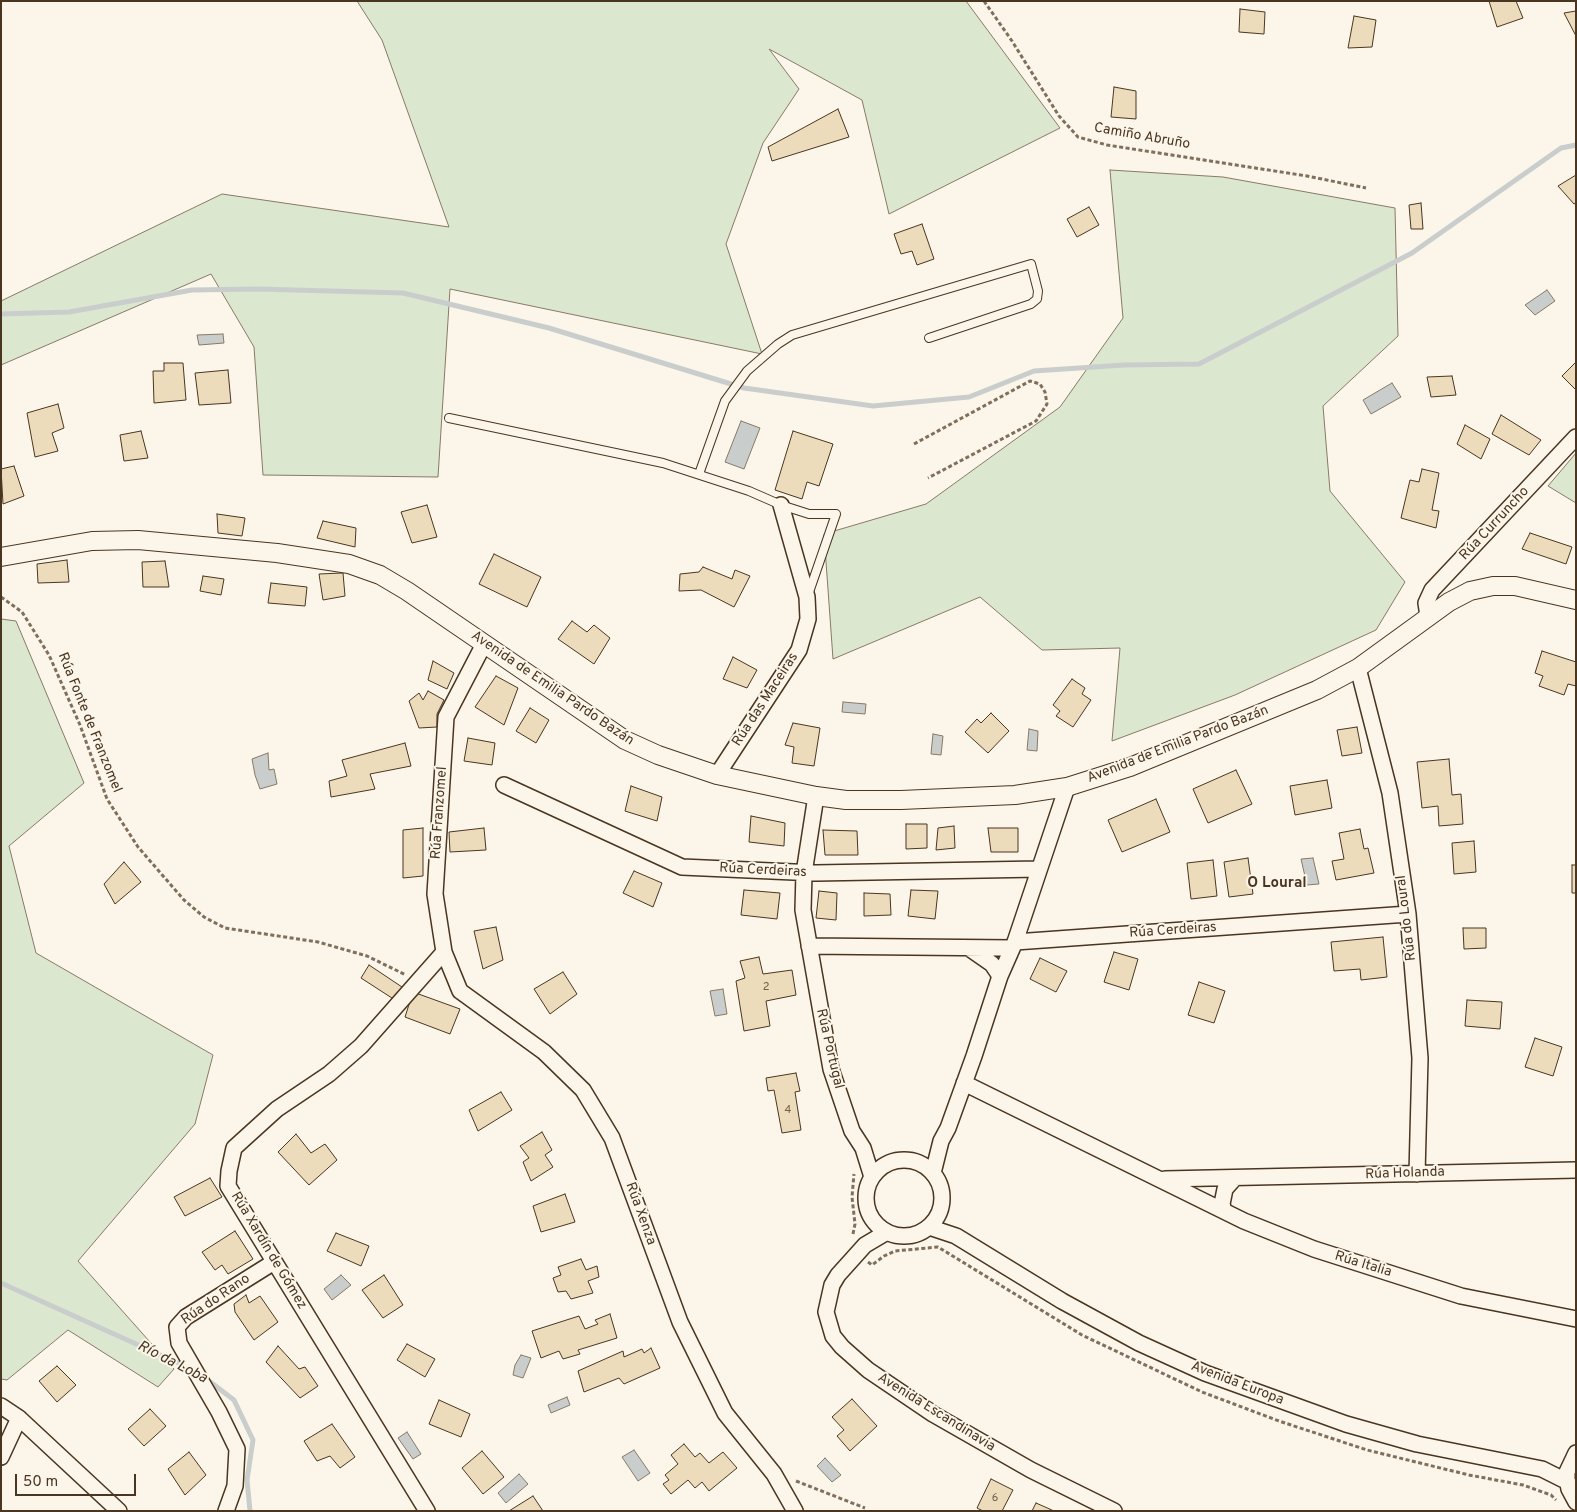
<!DOCTYPE html>
<meta charset="utf-8">
<style>
body{margin:0}
#map{position:relative;width:1577px;height:1512px;overflow:hidden;background:#fbf6e9;font-family:Overpass,sans-serif}
canvas{display:block}
.frame{position:absolute;inset:0;border:2px solid #4a3520;pointer-events:none}
.scale{position:absolute;left:15px;top:1474px;width:121px;height:22px;box-sizing:border-box;border:2px solid #4a3520;border-top:0;padding-left:6px;font-size:15px;line-height:18px;white-space:nowrap;color:#4a3520;-webkit-text-stroke:4px #fbf6e9;paint-order:stroke}
</style>
<div id="map">
<canvas width="1577" height="1512"></canvas>
<div class="frame"></div>
<div class="scale">50 m</div>
</div>
<script>
const g = document.querySelector('canvas').getContext('2d');
g.lineJoin = 'round';
function fillPath(path, color) { g.fillStyle = color; g.fill(path, 'evenodd'); }
const toPath = rows => new Path2D(rows.map(r => 'M' + r).join(''));
function stroke(path, color, width, dash) { g.strokeStyle = color; g.lineWidth = width; g.lineCap = dash ? 'butt' : 'round'; g.setLineDash(dash || []); g.stroke(path); }
function drawText(font, color, halo, rows, align = 'center') {
  g.font = font + ' Overpass,sans-serif'; g.lineWidth = 4; g.setLineDash([]); g.textBaseline = 'middle'; g.strokeStyle = halo; g.fillStyle = color; for (const [text, x, y, turn = 0] of rows) {
    g.save(); g.translate(x, y); g.rotate((+turn || 0) * Math.PI / 180); g.textAlign = isNaN(turn) ? turn : align; if (halo) g.strokeText(text, 0, 0); g.fillText(text, 0, 0); g.restore();
  }
}
const green = toPath([
 [357,1,966,1,1060,128,889,214,862,100,769,49,799,89,763,143,726,244,762,354,450,289,438,477,263,475,254,347,211,274,1,365,1,301,222,194,449,227,382,40,357,1],
 [1110,170,1223,177,1395,208,1398,336,1323,406,1330,491,1405,582,1376,630,1235,695,1112,741,1120,648,1042,650,980,597,833,659,824,534,926,504,1060,407,1123,318,1110,170],
 [1576,453,1576,503,1548,486,1576,453],
 [1,619,16,621,84,783,9,846,36,953,213,1055,195,1124,78,1261,174,1369,158,1387,68,1330,7,1380,1,1379,1,619]
]);
const water = toPath([
 [1547,290,1555,301,1535,315,1525,305,1547,290],
 [223,334,224,343,199,345,197,335,223,334],
 [1392,383,1401,397,1371,414,1363,400,1392,383],
 [741,421,760,428,744,469,725,462,741,421],
 [843,702,866,704,865,714,842,712,843,702],
 [1029,729,1038,731,1037,751,1027,750,1029,729],
 [933,734,943,736,941,755,931,754,933,734],
 [268,753,269,770,274,769,277,784,260,789,255,775,252,759,268,753],
 [1313,858,1319,884,1307,885,1301,859,1313,858],
 [723,989,727,1014,715,1016,710,991,723,989],
 [341,1275,351,1285,332,1300,324,1289,341,1275],
 [521,1355,531,1358,523,1378,513,1375,515,1365,521,1355],
 [567,1397,570,1405,551,1413,548,1405,567,1397],
 [407,1432,421,1454,413,1459,398,1438,407,1432],
 [634,1450,650,1473,638,1481,622,1457,634,1450],
 [825,1458,841,1475,832,1482,817,1466,825,1458],
 [519,1474,528,1484,506,1503,498,1493,519,1474]
]);
const stream = toPath([
 [1,314,69,312,192,290,258,289,403,293,549,328,744,388,873,406,969,397,1034,371,1124,365,1199,364,1412,253,1561,148,1576,145],
 [1,1283,187,1367],
 [205,1378,234,1400,253,1440,247,1480,250,1511]
]);
const building = toPath([
 [1489,1,1516,1,1523,18,1497,27,1489,1],
 [1240,9,1265,12,1264,34,1239,32,1240,9],
 [1576,11,1576,36,1564,13,1576,11],
 [1354,16,1376,20,1372,47,1348,48,1354,16],
 [1114,87,1136,91,1136,119,1111,117,1114,87],
 [838,109,849,137,772,161,768,147,838,109],
 [1576,175,1576,203,1574,204,1558,186,1576,175],
 [1421,203,1423,229,1411,229,1409,205,1421,203],
 [1089,207,1099,225,1077,237,1067,219,1089,207],
 [922,224,934,259,917,265,912,251,901,254,894,234,922,224],
 [1576,362,1576,390,1562,376,1576,362],
 [164,363,183,363,186,400,154,403,153,371,164,371,164,363],
 [228,370,231,403,199,405,195,373,228,370],
 [1452,376,1456,395,1431,397,1427,377,1452,376],
 [58,404,64,428,52,433,58,451,35,457,27,413,58,404],
 [1501,415,1541,440,1529,455,1492,434,1501,415],
 [1465,425,1490,439,1481,459,1457,444,1465,425],
 [141,431,148,458,124,461,120,435,141,431],
 [793,431,833,444,819,486,807,482,802,499,775,490,793,431],
 [14,466,24,496,3,504,1,469,14,466],
 [1422,469,1439,473,1432,510,1439,511,1436,528,1401,518,1410,480,1419,482,1422,469],
 [427,505,437,537,412,543,401,512,427,505],
 [217,514,245,518,242,536,218,533,217,514],
 [323,521,356,528,355,547,317,538,323,521],
 [1530,533,1572,547,1566,564,1522,549,1530,533],
 [494,554,541,577,527,607,479,584,494,554],
 [67,560,69,582,38,583,37,564,67,560],
 [165,561,169,587,143,587,142,562,165,561],
 [703,567,732,579,735,570,750,576,734,607,701,590,679,591,680,574,699,572,703,567],
 [343,573,345,596,323,600,319,574,343,573],
 [203,576,224,579,221,595,200,591,203,576],
 [271,583,307,587,305,606,268,603,271,583],
 [572,621,587,632,594,625,610,638,594,664,558,639,572,621],
 [1542,651,1576,662,1576,686,1568,684,1564,695,1539,686,1543,676,1535,673,1542,651],
 [733,657,757,670,747,688,723,679,733,657],
 [433,661,454,673,447,689,428,680,433,661],
 [496,676,518,688,504,725,475,707,496,676],
 [1072,679,1085,688,1082,694,1091,700,1073,727,1056,716,1060,711,1053,705,1072,679],
 [428,691,444,700,437,714,437,727,419,728,409,701,419,693,423,700,428,691],
 [530,708,549,720,536,743,516,731,530,708],
 [991,713,1009,731,988,753,965,732,977,719,981,723,991,713],
 [793,723,820,728,814,766,792,763,794,747,785,745,793,723],
 [1357,727,1362,753,1342,756,1337,730,1357,727],
 [468,738,495,743,492,765,464,761,468,738],
 [405,743,411,766,370,774,375,789,331,797,329,781,347,776,342,760,405,743],
 [1449,759,1452,795,1461,794,1463,824,1439,826,1438,806,1422,808,1417,762,1449,759],
 [1236,770,1252,804,1208,823,1193,789,1236,770],
 [1327,780,1332,808,1295,815,1290,786,1327,780],
 [631,786,662,797,657,821,625,811,631,786],
 [1156,799,1170,832,1122,852,1108,820,1156,799],
 [751,816,785,823,784,846,749,842,751,816],
 [906,824,927,824,927,848,906,849,906,824],
 [954,826,955,848,936,850,938,828,954,826],
 [423,828,423,876,403,878,403,830,423,828],
 [484,828,486,850,450,852,449,832,484,828],
 [988,828,1018,828,1018,852,991,852,988,828],
 [1360,829,1364,849,1368,848,1374,873,1336,880,1332,861,1344,859,1339,833,1360,829],
 [823,830,857,831,858,855,825,855,823,830],
 [1474,841,1476,872,1454,874,1452,843,1474,841],
 [1248,858,1253,894,1229,897,1224,862,1248,858],
 [1213,860,1217,896,1191,899,1187,863,1213,860],
 [124,862,141,882,115,904,104,884,124,862],
 [1572,865,1576,865,1576,893,1572,893,1572,865],
 [634,871,662,883,653,907,623,893,634,871],
 [744,890,780,893,777,919,741,915,744,890],
 [911,890,938,891,935,919,908,916,911,890],
 [819,891,837,893,836,920,816,918,819,891],
 [864,893,890,894,891,915,864,916,864,893],
 [496,927,503,960,483,969,474,931,496,927],
 [1463,928,1486,928,1486,948,1464,949,1463,928],
 [1383,937,1387,977,1361,980,1360,969,1334,971,1331,942,1383,937],
 [1114,952,1138,959,1129,990,1104,982,1114,952],
 [759,957,763,974,792,970,796,995,766,1001,770,1026,744,1031,736,981,745,978,740,961,759,957],
 [1040,958,1067,971,1056,992,1030,979,1040,958],
 [369,965,405,989,395,1000,361,978,369,965],
 [563,972,577,994,550,1014,534,989,563,972],
 [1199,982,1225,991,1214,1023,1188,1015,1199,982],
 [413,992,460,1009,450,1034,405,1017,413,992],
 [1467,1000,1502,1002,1500,1029,1465,1026,1467,1000],
 [1535,1038,1562,1047,1553,1076,1525,1067,1535,1038],
 [796,1073,800,1091,795,1092,801,1130,782,1133,774,1090,768,1091,766,1078,796,1073],
 [501,1092,512,1110,478,1131,469,1110,501,1092],
 [542,1132,552,1150,545,1155,553,1167,531,1181,523,1162,529,1158,520,1146,542,1132],
 [296,1134,311,1153,325,1144,337,1160,309,1185,278,1152,296,1134],
 [210,1178,222,1197,185,1216,174,1197,210,1178],
 [565,1194,575,1222,541,1232,533,1206,565,1194],
 [235,1231,253,1259,228,1274,222,1265,215,1270,202,1252,235,1231],
 [336,1233,369,1246,361,1266,327,1251,336,1233],
 [581,1259,586,1270,597,1266,599,1277,588,1281,593,1293,571,1299,566,1291,558,1292,553,1278,561,1275,558,1267,581,1259],
 [384,1275,403,1305,383,1318,362,1290,384,1275],
 [246,1295,249,1303,260,1296,278,1322,254,1340,235,1312,234,1304,246,1295],
 [610,1314,617,1338,578,1350,580,1354,563,1359,559,1351,541,1358,532,1331,579,1316,585,1329,598,1324,595,1320,610,1314],
 [407,1344,435,1359,425,1377,397,1360,407,1344],
 [278,1346,299,1369,305,1367,318,1386,300,1398,266,1362,278,1346],
 [651,1348,660,1368,624,1384,619,1378,584,1392,578,1371,623,1351,624,1357,642,1349,644,1353,651,1348],
 [57,1366,76,1385,57,1402,39,1381,57,1366],
 [852,1399,877,1426,850,1451,837,1436,844,1430,832,1417,852,1399],
 [439,1400,470,1414,461,1437,429,1424,439,1400],
 [150,1409,166,1426,144,1446,128,1429,150,1409],
 [332,1424,355,1457,340,1468,330,1456,317,1461,304,1441,332,1424],
 [684,1444,695,1457,700,1453,709,1463,723,1452,737,1468,709,1491,702,1482,695,1488,688,1480,671,1494,663,1484,669,1480,665,1475,678,1464,671,1455,684,1444],
 [482,1451,504,1477,483,1494,462,1468,482,1451],
 [189,1452,206,1475,185,1495,168,1469,189,1452],
 [991,1479,1013,1490,1002,1511,983,1511,977,1508,991,1479],
 [533,1496,543,1511,509,1511,533,1496],
 [1036,1503,1054,1511,1032,1511,1036,1503]
]);
const path = toPath([
 [984,1,1012,41,1059,116,1078,137,1107,145,1307,176,1366,188],
 [914,444,1030,381,1040,384,1045,392,1047,404,1036,421,928,478],
 [1,597,22,612,49,655,80,725,107,799,138,847,184,900,204,917,225,928,318,942,367,956,406,975],
 [853,1234,855,1224,852,1197,854,1174],
 [868,1262,872,1265,884,1256,895,1251,938,1247,1082,1335,1202,1392,1279,1421,1367,1450,1469,1475,1523,1485,1551,1495,1556,1500],
 [796,1481,865,1508]
]);
const service = toPath([
 [449,418,663,463,749,491,781,505,809,514,836,514,808,595],
 [699,474,725,401,747,371,778,344,792,335,1031,264,1038,291,1037,299,1031,304,929,338]
]);
const minor = toPath([
 [1428,616,1426,603,1432,590,1576,437],
 [484,644,446,717,435,894,444,952,460,991,544,1052,583,1090,612,1138,680,1322,725,1413,774,1474,795,1511],
 [1358,668,1390,793,1408,914,1420,1058,1417,1174],
 [717,775,799,650,808,619,807,597,781,505],
 [504,785,682,867,816,873,1039,869],
 [1067,787,1015,942,1408,914],
 [816,796,804,873,803,910,831,1069,852,1131,863,1148,872,1177],
 [809,946,1012,948],
 [969,948,992,964,1000,976],
 [964,1083,1244,1221,1314,1249,1461,1296,1576,1319],
 '866 1198a38 38 0 1 1 76 0a38 38 0 1 1-76 0Z',
 [933,1173,941,1141,948,1128,974,1056,1000,976,1015,942],
 [1165,1179,1576,1170],
 [1224,1211,1222,1204,1225,1189,1234,1179],
 [929,1227,956,1236,1062,1301,1139,1343,1205,1373,1346,1424,1417,1444,1542,1469,1568,1482],
 [887,1232,865,1245,838,1275,832,1285,826,1312,833,1336,842,1347,868,1370,933,1414,1031,1470,1114,1511],
 [1,1406,19,1418,119,1511],
 [1576,1453,1567,1472,1567,1479,1569,1489,1576,1502],
 [1,1457,19,1418],
 [226,1511,235,1486,237,1449,219,1412,179,1343,177,1327,186,1317,274,1262],
 [427,1511,228,1186,229,1171,234,1148,277,1109,329,1074,361,1046,444,952]
]);
const tertiary = toPath([
 [1,557,92,541,138,540,277,553,349,564,380,575,407,591,625,740,658,755,717,775,816,796,846,800,901,800,1015,795,1067,787,1130,767,1317,690,1358,668,1449,602,1470,591,1493,586,1515,586,1576,600]
]);
const numberNames = [
 ["2",766,988],
 ["4",788,1111],
 ["6",995,1499]
];
const streetNames = [
 ["Camiño Abruño",1142,137,10],
 ["Rúa Curruncho",1495,524,-47],
 ["Avenida de Emilia Pardo Bazán",552,689,34],
 ["Rúa das Maceiras",766,700,-57],
 ["Rúa Fonte de Franzomel",89,723,68],
 ["Avenida de Emilia Pardo Bazán",1178,745,-21],
 ["Rúa Franzomel",440,813,-86],
 ["Rúa Cerdeiras",763,871,3],
 ["Rúa do Loural",1407,918,-97],
 ["Rúa Cerdeiras",1173,931,-4],
 ["Rúa Portugal",829,1049,77],
 ["Rúa Holanda",1405,1174,-2],
 ["Rúa Xenza",640,1214,70],
 ["Rúa Xardín de Gómez",268,1251,59],
 ["Rúa Italia",1363,1265,17],
 ["Rúa do Rano",216,1300,-34],
 ["Avenida Europa",1237,1384,21],
 ["Avenida Escandinavia",936,1413,32]
];
const neighbourhoodNames = [
 ["O Loural",1277,884]
];
const waterNames = [
 ["Río da Loba",172,1363,27]
];
fillPath(green, '#dce7d0');
stroke(green, '#887966', 1);
fillPath(water, '#c9cecd');
stroke(water, '#887966', 1);
stroke(stream, '#c9cecd', 5);
fillPath(building, '#ecdcbc');
stroke(building, '#4a3520', 1);
stroke(service, '#4a3520', 10);
stroke(minor, '#4a3520', 18);
stroke(tertiary, '#4a3520', 20);
stroke(path, '#7f6f5c', 3, [4, 2.5]);
stroke(service, '#fbf6e9', 8);
stroke(minor, '#fbf6e9', 15);
stroke(tertiary, '#fbf6e9', 18);
drawText('11px', '#725f47', null, numberNames);
drawText('14px', '#4a3520', '#fbf6e9', streetNames);
drawText('bold 15px', '#4a3520', '#fbf6e9', neighbourhoodNames);
drawText('italic 15px', '#4a3520', '#fbf6e9', waterNames);
</script>
